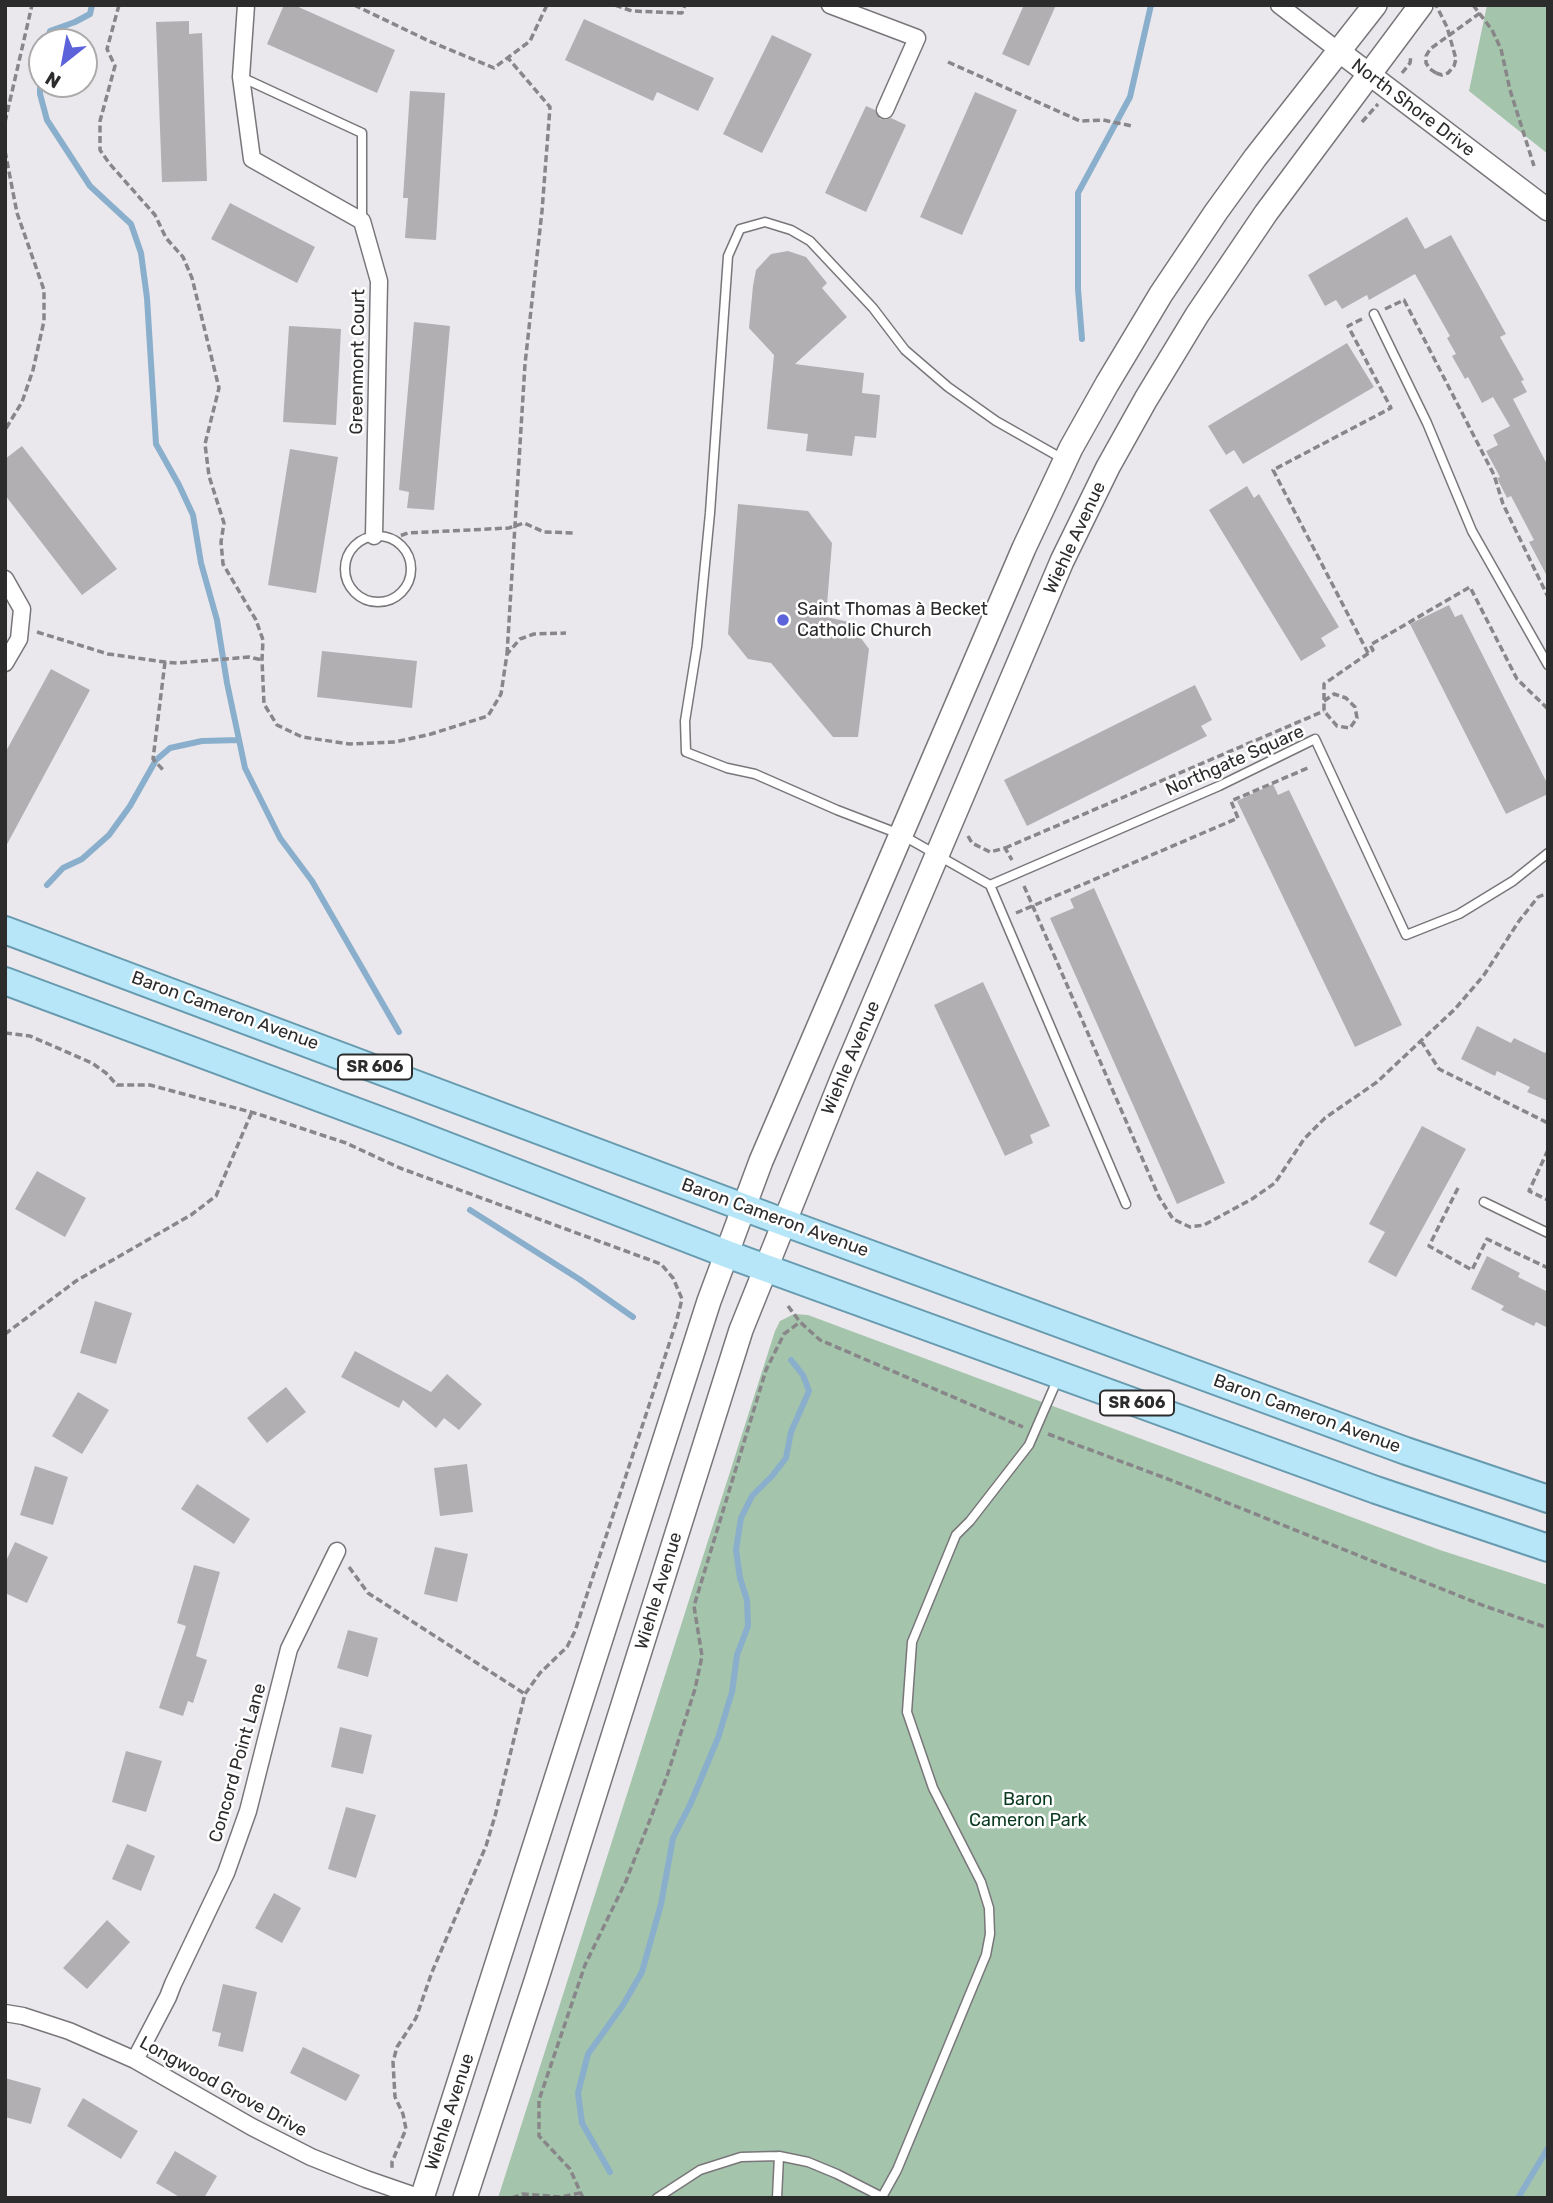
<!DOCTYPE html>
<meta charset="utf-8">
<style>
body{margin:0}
#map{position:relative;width:1553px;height:2203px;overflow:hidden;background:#ebe8ed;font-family:Rubik,sans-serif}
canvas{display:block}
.frame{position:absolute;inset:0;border:7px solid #2d2c2d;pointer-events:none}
.north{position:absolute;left:28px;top:28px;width:70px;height:70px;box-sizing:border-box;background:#fff;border:2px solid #ababab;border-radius:50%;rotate:211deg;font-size:19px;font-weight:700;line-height:28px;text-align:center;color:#2d2c2d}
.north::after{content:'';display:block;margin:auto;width:24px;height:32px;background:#5c62da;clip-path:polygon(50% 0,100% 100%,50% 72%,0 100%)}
</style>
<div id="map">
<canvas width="1553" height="2203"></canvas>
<div class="frame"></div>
<div class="north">N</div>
</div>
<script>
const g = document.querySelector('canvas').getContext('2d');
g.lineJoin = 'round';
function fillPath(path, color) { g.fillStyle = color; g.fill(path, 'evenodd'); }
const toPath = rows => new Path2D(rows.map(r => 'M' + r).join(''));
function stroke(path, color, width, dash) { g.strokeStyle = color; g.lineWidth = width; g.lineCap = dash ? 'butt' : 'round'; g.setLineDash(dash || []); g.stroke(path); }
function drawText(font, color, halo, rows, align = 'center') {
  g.font = font + ' Rubik,sans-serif'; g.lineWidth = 5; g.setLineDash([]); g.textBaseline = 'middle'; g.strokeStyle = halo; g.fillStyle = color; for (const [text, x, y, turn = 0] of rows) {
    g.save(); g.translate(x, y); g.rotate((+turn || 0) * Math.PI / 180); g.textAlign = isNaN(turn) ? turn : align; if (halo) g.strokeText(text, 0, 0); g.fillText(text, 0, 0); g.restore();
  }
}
const green = toPath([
 [1487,5,1548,5,1548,154,1469,91],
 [794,1314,808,1315,1440,1550,1548,1585,1548,2198,498,2198,775,1331,780,1321]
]);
const stream = toPath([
 [47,42,50,31,75,22,90,14,92,5],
 [42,58,40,67,40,94,47,120,90,186,131,224,141,253,147,298,156,444,179,485,193,515,201,563,217,620,227,683,245,768,280,838,312,881,399,1032],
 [1082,339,1078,289,1078,193,1130,97,1151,5],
 [47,885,63,868,82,859,109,835,130,806,156,760,170,748,202,741,239,740],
 [470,1210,579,1279,633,1317],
 [610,2172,582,2123,578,2093,588,2054,623,2005,642,1972,661,1904,673,1838,690,1805,718,1738,732,1692,737,1655,748,1626,747,1600,740,1578,736,1550,741,1518,752,1496,772,1476,786,1458,791,1432,809,1391,803,1375,791,1360],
 [1518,2198,1548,2148]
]);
const building = toPath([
 [284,5,294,5,395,50,377,93,267,44],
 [1024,5,1056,5,1029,66,1002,54],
 [584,19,714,78,698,111,657,92,653,101,565,60],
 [189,21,189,34,202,33,207,181,162,182,156,22],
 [772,35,812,54,762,153,723,134],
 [410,91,445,93,436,240,405,238,408,198,403,198],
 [975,92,1017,110,962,235,920,217],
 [866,106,875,110,880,119,885,120,891,118,906,125,866,212,825,193],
 [230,203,315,247,297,283,211,239],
 [1407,217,1425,249,1451,235,1506,334,1500,337,1524,380,1521,381,1527,392,1513,399,1548,466,1548,578,1529,542,1534,540,1511,496,1507,498,1497,478,1500,477,1486,451,1498,445,1493,435,1510,426,1493,397,1482,403,1468,377,1465,379,1452,356,1456,354,1447,338,1450,336,1415,274,1369,300,1367,295,1342,309,1336,300,1325,306,1308,275],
 [788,251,806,257,827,283,822,288,847,317,795,364,864,373,862,393,880,395,876,438,855,436,852,456,806,451,808,434,767,429,774,355,749,328,753,286,756,270,771,254],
 [414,322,450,326,434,510,407,508,409,492,399,490],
 [289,326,341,329,336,425,283,422],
 [1347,343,1374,387,1243,464,1234,450,1226,455,1208,426],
 [22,446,117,569,82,595,5,495,5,459],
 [290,449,338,457,316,593,268,585],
 [1247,486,1254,498,1259,494,1339,627,1321,638,1326,646,1301,661,1209,510],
 [738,504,808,511,832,543,826,617,849,622,869,649,858,737,833,737,771,663,748,659,728,634],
 [1449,605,1455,617,1462,614,1548,785,1548,794,1506,814,1410,624],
 [322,651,417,661,412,708,317,697],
 [51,669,90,690,5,848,5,753],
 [1195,685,1212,720,1201,726,1207,736,1027,826,1004,780],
 [1273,784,1278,795,1289,790,1402,1025,1355,1047,1237,801],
 [1094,888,1225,1183,1177,1204,1050,918,1074,908,1070,899],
 [983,982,1050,1126,1030,1135,1033,1143,1005,1156,934,1005],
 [1477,1026,1511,1043,1514,1038,1545,1053,1548,1048,1548,1101,1527,1092,1530,1087,1497,1071,1495,1076,1461,1059],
 [1422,1126,1466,1149,1396,1277,1368,1262,1385,1232,1369,1224],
 [37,1171,86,1198,65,1237,15,1209],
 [1487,1256,1520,1273,1518,1277,1548,1292,1548,1328,1536,1322,1534,1326,1501,1310,1504,1306,1471,1289],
 [95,1301,132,1313,116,1364,80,1353],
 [355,1351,431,1392,447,1374,482,1404,459,1430,444,1418,436,1428,403,1400,399,1408,341,1377],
 [286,1387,306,1412,267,1443,247,1418],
 [78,1392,109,1410,82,1454,52,1436],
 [467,1464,473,1512,440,1516,434,1468],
 [35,1466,68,1477,53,1525,20,1515],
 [197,1484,250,1519,234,1544,181,1509],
 [15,1542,48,1557,27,1603,5,1593,5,1563],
 [435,1547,468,1554,457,1602,424,1594],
 [194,1565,220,1572,196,1656,207,1660,193,1703,188,1701,183,1716,159,1708,186,1626,177,1623],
 [348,1630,378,1638,368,1677,337,1668],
 [340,1727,372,1735,363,1774,331,1767],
 [126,1751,162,1761,146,1812,112,1802],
 [346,1807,376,1815,356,1878,328,1869],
 [127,1844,155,1856,141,1891,112,1879],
 [274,1893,301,1908,282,1943,255,1928],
 [107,1920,130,1942,87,1989,63,1968],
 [223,1984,257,1992,243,2052,218,2046,221,2033,212,2031],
 [303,2047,360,2075,346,2101,290,2073],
 [5,2078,41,2088,31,2124,5,2117],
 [83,2098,138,2131,121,2159,67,2126],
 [175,2151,217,2176,204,2198,181,2198,156,2183]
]);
const path = toPath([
 [119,5,107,49,115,66,100,121,100,150,109,163,155,215,166,238,183,257,192,278,219,388,205,444,209,476,224,523,221,542,223,564,256,620,263,640,262,660,264,704,277,725,302,737,350,744,395,742,431,734,488,716,501,694,507,654,520,639,534,634,566,633],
 [354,5,429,41,494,68,530,41,547,5],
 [615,5,632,11,682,13,685,5],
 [1473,5,1492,30,1501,49,1510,90,1534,166],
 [948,62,1080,121,1103,120,1132,126],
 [1402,73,1410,63,1411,56],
 [1436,73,1430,69,1426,63,1426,56,1430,49,1480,13],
 [5,122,32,5],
 [1362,122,1378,104],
 [5,151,17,213,44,290,44,321,33,370,22,402,5,430],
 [1385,309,1404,300,1494,475,1503,504,1548,597],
 [1362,319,1348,326,1391,408,1273,470,1368,653],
 [391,539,408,533,509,528,524,523,544,532,574,533],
 [37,632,108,654,165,662,177,663,249,657,262,660],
 [507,654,525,364,542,211,550,107,508,58],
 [165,662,153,759,165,772],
 [1324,701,1334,694,1346,698,1355,707,1357,718,1350,728,1337,726,1324,711,1324,684,1373,650,1370,645,1470,587,1517,679,1548,709],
 [968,836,972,843,990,852,1005,848,1012,860],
 [1005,848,1324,711],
 [1024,886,1159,1197,1173,1219,1190,1227,1204,1225,1252,1199,1275,1183,1304,1139,1325,1118,1377,1082,1455,1009,1484,975,1519,921,1538,897,1548,893],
 [1016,913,1238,818,1231,801,1310,767],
 [5,1033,30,1036,92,1063,106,1073,117,1085,150,1085,258,1114,346,1143,400,1168,661,1264,673,1278,682,1299,676,1323,575,1631,567,1647,540,1673,525,1694,495,1816,486,1846,432,1972,416,2018,397,2047,393,2062,395,2097,403,2114,406,2129,392,2162,392,2171],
 [1421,1041,1439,1069,1548,1123],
 [1548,1150,1529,1191,1548,1200],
 [1458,1188,1429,1246,1472,1270,1487,1239,1548,1268],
 [788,1306,800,1322,820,1340,1023,1427],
 [5,1334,76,1281,191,1215,216,1196,251,1114],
 [1048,1434,1168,1479,1482,1605,1548,1628],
 [349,1567,368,1593,525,1694],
 [512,2198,523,2194,561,2197,580,2193],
 [583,2198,570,2169,539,2136,539,2100,585,1965,626,1881,667,1776,695,1689,702,1656,694,1606,766,1370,784,1334,800,1322]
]);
const service = toPath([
 [241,77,362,133,362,221],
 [1374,314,1427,423,1472,531,1548,665],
 [1063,459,996,421,948,387,905,350,873,308,810,241,791,230,765,222,740,229,728,256,710,513,697,646,685,721,686,752,727,768,755,774,837,810,902,835,990,885,1219,786,1315,739,1406,935,1459,914,1513,881,1548,853],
 '345 569a33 33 0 1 1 66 0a33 33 0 1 1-66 0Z',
 [990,885,1126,1204],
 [1484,1202,1548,1233],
 [657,2198,700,2170,741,2157,779,2156,808,2162,837,2174,882,2197,897,2170,986,1955,990,1934,989,1908,981,1882,933,1788,907,1712,912,1642,956,1535,970,1521,1029,1445,1058,1378],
 [777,2198,779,2156]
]);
const minor = toPath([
 [246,5,241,77,252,159,362,221,379,281,374,536],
 [830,5,917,38,885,110],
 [1279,5,1340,52],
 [5,579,22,609,19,639,5,663],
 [5,2013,23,2016,69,2031,135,2060,252,2127,311,2157,366,2179,421,2198],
 [135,2060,168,1997,173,1984,226,1873,248,1811,289,1649,337,1551]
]);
const tertiary = toPath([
 [1340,52,1548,210]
]);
const secondary = toPath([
 [422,2198,709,1301,761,1161,1024,548,1071,448,1107,384,1161,294,1216,212,1255,158,1375,5],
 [465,2198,536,1981,741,1330,844,1074,1062,561,1108,467,1146,399,1197,315,1266,213,1421,5]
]);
const primary = toPath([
 [5,930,783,1222,1406,1451,1548,1499],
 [5,981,406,1130,727,1254,1376,1490,1548,1548]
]);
const pathBridge = toPath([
 [1436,73,1442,75,1448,73,1454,66,1456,59,1447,27,1436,5]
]);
const markers = [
 [783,620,7,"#5c62da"]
];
const shields = [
 [375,1067,74],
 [1137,1403,74]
];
const shieldNames = [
 ["SR 606",375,1067],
 ["SR 606",1137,1403]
];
const streetNames = [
 ["North Shore Drive",1413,108,37],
 ["Greenmont Court",358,362,-89],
 ["Wiehle Avenue",1075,538,-65],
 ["Northgate Square",1235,761,-24],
 ["Baron Cameron Avenue",225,1011,20],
 ["Wiehle Avenue",851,1058,-67],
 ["Baron Cameron Avenue",775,1218,20],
 ["Baron Cameron Avenue",1307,1414,20],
 ["Wiehle Avenue",659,1591,-73],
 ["Concord Point Lane",238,1763,-74],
 ["Longwood Grove Drive",223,2087,29],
 ["Wiehle Avenue",450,2112,-72]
];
const poiNames = [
 ["Saint Thomas à Becket",797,610],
 ["Catholic Church",797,631]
];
const parkNames = [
 ["Baron",1028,1800],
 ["Cameron Park",1028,1821]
];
fillPath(green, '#a4c4ac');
stroke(stream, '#8aafcc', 6);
fillPath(building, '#b2afb3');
stroke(service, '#79767a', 11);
stroke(minor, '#79767a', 19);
stroke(tertiary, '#79767a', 24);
stroke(secondary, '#79767a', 26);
stroke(primary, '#679aae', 30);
stroke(path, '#888689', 3.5, [7, 3.5]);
stroke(service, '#fff', 8);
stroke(minor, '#fff', 16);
stroke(tertiary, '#fff', 21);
stroke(secondary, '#fff', 23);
stroke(primary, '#b6e6f8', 26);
stroke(pathBridge, '#888689', 3.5, [7, 3.5]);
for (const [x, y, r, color] of markers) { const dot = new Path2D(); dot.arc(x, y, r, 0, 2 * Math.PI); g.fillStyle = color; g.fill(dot); stroke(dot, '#fff', 2.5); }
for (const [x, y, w] of shields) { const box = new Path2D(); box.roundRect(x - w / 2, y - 12.5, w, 25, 5); g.fillStyle = '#fff'; g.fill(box); stroke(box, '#2d2c2d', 2); }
drawText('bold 16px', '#2d2c2d', null, shieldNames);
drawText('18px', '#2d2c2d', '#fff', streetNames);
drawText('18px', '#2d2c2d', '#fff', poiNames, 'left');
drawText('18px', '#0a3a1f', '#fff', parkNames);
</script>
